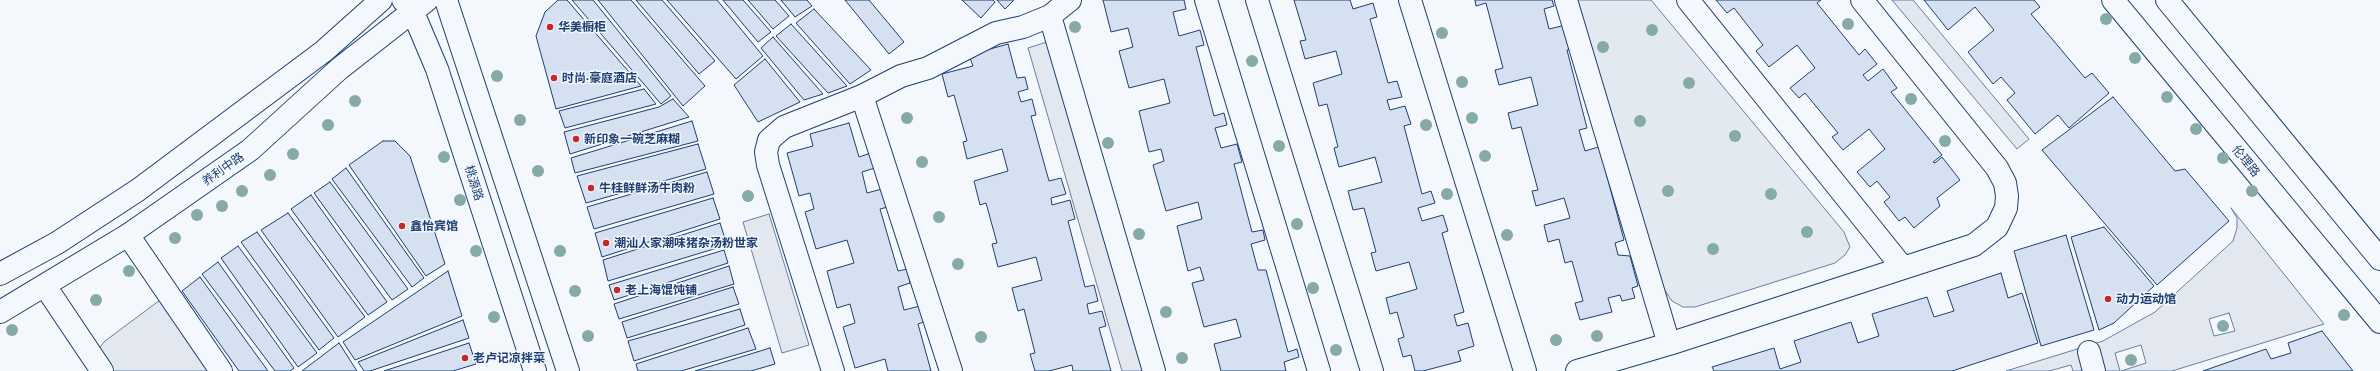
<!DOCTYPE html>
<meta charset="utf-8">
<style>
body{margin:0}
canvas{display:block;background:#f4f7fb}
</style>
<canvas width="2380" height="371"></canvas>
<script>
const g = document.querySelector('canvas').getContext('2d');
g.lineJoin = 'round';
function fillPath(path, color) { g.fillStyle = color; g.fill(path, 'evenodd'); }
const toPath = rows => new Path2D(rows.map(r => 'M' + r).join(''));
function stroke(path, color, width, dash) { g.strokeStyle = color; g.lineWidth = width; g.lineCap = dash ? 'butt' : 'round'; g.setLineDash(dash || []); g.stroke(path); }
function drawText(font, color, halo, rows, align = 'center') {
  g.font = font + ' "Exo 2","Noto Sans SC",sans-serif'; g.lineWidth = 3; g.setLineDash([]); g.textBaseline = 'middle'; g.strokeStyle = halo; g.fillStyle = color; for (const [text, x, y, turn = 0] of rows) {
    g.save(); g.translate(x, y); g.rotate((+turn || 0) * Math.PI / 180); g.textAlign = isNaN(turn) ? turn : align; if (halo) g.strokeText(text, 0, 0); g.fillText(text, 0, 0); g.restore();
  }
}
const green = toPath([
 [1572,0,1651,0,1844,232,1850,247,1845,255,1835,263,1695,307,1683,307,1672,301,1664,289,1572,0]
]);
const parking = toPath([
 [1892,0,1913,0,2029,139,2017,149,1892,0],
 [1050,41,1145,371,1122,371,1028,48,1050,41],
 [2231,208,2324,324,2172,371,2121,371,2146,363,2141,345,2115,353,2120,371,2073,371,2071,365,2049,371,2006,371,2103,341,2155,312,2233,241,2237,228,2237,218,2231,208],
 [2229,313,2235,331,2214,336,2209,319,2229,313],
 [769,214,809,345,782,353,743,222,769,214],
 [160,300,212,371,109,371,99,355,100,347,105,341,160,300]
]);
const building = toPath([
 [558,0,567,0,641,86,556,109,536,36,545,12,558,0],
 [572,0,593,0,671,96,661,104,572,0],
 [598,0,631,0,705,86,683,106,598,0],
 [636,0,662,0,715,61,699,74,636,0],
 [667,0,717,0,763,56,736,79,667,0],
 [723,0,743,0,771,32,758,42,723,0],
 [748,0,775,0,789,16,773,29,748,0],
 [781,0,807,0,812,6,795,17,781,0],
 [845,0,869,0,904,42,889,54,845,0],
 [962,0,993,0,995,2,981,18,962,0],
 [997,0,1014,0,1005,9,997,0],
 [1103,0,1184,0,1186,9,1173,12,1179,36,1200,30,1204,45,1196,47,1214,116,1224,113,1227,125,1215,128,1221,148,1237,144,1242,162,1234,164,1252,232,1263,230,1265,240,1251,244,1258,270,1266,270,1288,352,1297,349,1299,357,1284,362,1286,371,1221,371,1214,344,1241,337,1236,319,1204,327,1192,283,1204,280,1200,267,1188,271,1177,226,1202,219,1198,202,1166,211,1153,165,1164,161,1161,149,1149,152,1139,111,1170,103,1164,79,1129,88,1119,51,1133,47,1128,28,1111,32,1103,0],
 [1294,0,1350,0,1353,9,1373,3,1377,17,1370,19,1388,83,1397,81,1402,97,1387,100,1390,110,1405,106,1411,124,1404,126,1422,194,1431,191,1435,203,1418,208,1422,221,1443,215,1448,231,1442,233,1464,312,1454,315,1457,326,1468,323,1474,346,1458,351,1461,361,1423,371,1415,371,1411,355,1403,357,1398,339,1404,337,1397,312,1390,314,1386,298,1417,289,1409,262,1376,271,1371,253,1376,252,1364,208,1353,210,1348,191,1382,182,1375,157,1339,167,1334,148,1338,147,1327,104,1319,106,1313,83,1342,74,1336,51,1305,59,1300,41,1306,40,1294,0],
 [1475,0,1552,0,1554,6,1544,9,1549,29,1566,25,1573,49,1567,50,1587,128,1579,130,1585,151,1605,145,1611,167,1605,169,1624,240,1615,243,1618,255,1630,256,1638,286,1632,288,1635,298,1622,301,1620,295,1608,298,1612,312,1580,320,1575,303,1583,301,1572,261,1565,263,1559,239,1548,242,1544,225,1570,218,1564,198,1536,206,1532,191,1538,190,1521,127,1512,129,1508,113,1538,105,1531,77,1499,85,1495,70,1503,68,1486,3,1476,6,1475,0],
 [1716,0,1821,0,1817,3,1859,55,1865,49,1877,64,1863,75,1868,81,1883,69,1897,88,1891,92,1942,155,1933,162,1935,163,1942,157,1960,180,1937,198,1940,206,1914,228,1905,217,1899,221,1884,202,1890,197,1877,181,1870,187,1857,172,1885,149,1869,129,1843,150,1832,137,1838,133,1805,93,1799,98,1790,88,1815,68,1797,45,1769,67,1756,51,1763,45,1734,8,1727,13,1716,0],
 [1924,0,2034,0,2040,7,2031,14,2085,78,2092,73,2109,93,2069,128,2058,115,2035,134,2007,100,2015,93,2001,77,1993,84,1968,52,1994,30,1975,7,1948,30,1924,0],
 [814,9,871,70,850,84,796,23,814,9],
 [791,24,847,86,828,93,776,36,791,24],
 [773,37,823,94,804,100,761,48,773,37],
 [1008,44,1017,78,1025,77,1028,89,1018,92,1021,102,1032,99,1036,115,1031,116,1049,181,1061,178,1066,194,1051,198,1052,205,1070,200,1075,219,1068,221,1085,287,1094,285,1098,301,1087,304,1089,314,1102,311,1106,326,1099,328,1111,371,1073,371,1072,365,1049,371,1035,371,1030,354,1035,353,1024,309,1018,311,1012,288,1042,280,1036,257,998,267,992,244,997,243,986,203,980,205,974,181,1008,171,1002,149,967,159,963,142,967,141,954,95,948,97,942,74,973,66,969,55,1008,44],
 [765,59,800,102,758,122,734,85,765,59],
 [644,89,656,104,565,128,559,111,644,89],
 [2113,97,2175,171,2185,169,2229,221,2157,285,2042,150,2113,97],
 [673,99,689,117,570,154,564,132,659,107,673,99],
 [692,121,698,141,575,173,571,158,692,121],
 [849,123,859,157,871,153,875,168,862,172,867,193,882,189,888,207,880,209,898,271,907,269,910,283,898,287,904,310,920,306,924,322,918,324,931,371,888,371,885,359,855,368,843,327,855,323,850,304,837,308,827,271,854,263,847,240,816,249,805,212,814,209,810,193,799,196,787,153,813,146,810,134,849,123],
 [383,141,395,141,410,156,445,264,426,276,349,165,383,141],
 [698,144,706,169,586,203,577,176,698,144],
 [346,168,424,278,412,287,332,179,346,168],
 [707,172,714,194,594,229,587,207,707,172],
 [330,182,408,289,392,300,314,193,330,182],
 [311,195,387,302,368,315,291,209,311,195],
 [713,198,720,219,602,257,595,233,713,198],
 [288,213,365,317,338,337,261,230,288,213],
 [720,223,727,245,608,281,603,260,720,223],
 [2104,227,2154,286,2114,323,2099,330,2071,237,2104,227],
 [257,232,334,338,319,350,241,242,257,232],
 [2066,235,2094,330,2041,346,2014,251,2066,235],
 [238,246,317,353,298,367,221,258,238,246],
 [724,250,728,263,614,300,609,285,724,250],
 [218,262,294,368,290,371,275,371,202,274,218,262],
 [729,266,734,284,619,319,614,304,729,266],
 [448,271,462,316,355,360,343,342,448,271],
 [2001,273,2008,298,2022,293,2038,343,1952,371,1714,371,1712,367,1774,348,1780,369,1801,362,1794,341,1851,322,1858,343,1879,336,1872,314,1927,297,1934,317,1954,311,1947,291,2001,273],
 [200,277,268,371,239,371,182,291,200,277],
 [733,287,739,304,627,338,622,322,733,287],
 [740,309,745,325,634,361,628,341,740,309],
 [463,320,469,338,370,371,364,371,358,362,463,320],
 [748,328,756,349,681,371,638,371,636,364,748,328],
 [2322,331,2353,371,2203,371,2266,349,2271,359,2291,353,2288,343,2322,331],
 [339,343,357,371,302,371,339,343],
 [469,343,476,364,453,371,384,371,469,343],
 [770,348,775,364,751,371,695,371,770,348]
]);
const minor = toPath([
 [1206,0,1319,371],
 [1257,0,1372,371],
 [1410,0,1525,371],
 [1566,0,1669,344],
 [1688,0,1903,268],
 [1050,16,1154,371],
 [862,96,951,371],
 [128,235,221,371],
 [45,286,102,371],
 [2089,352,2094,371],
 [833,371,768,165,766,152,769,140,784,127,862,96,901,76,928,68,996,33,1023,27,1050,16,1070,0],
 [1577,371,1669,344,1974,245,1997,227,2006,208,2007,196,2005,183,1997,168,1862,0]
]);
const major = toPath([
 [403,0,412,10,437,69,535,371],
 [446,0,568,371],
 [2113,0,2380,322],
 [2167,0,2380,259],
 [0,274,57,243,138,190,324,51,381,0],
 [0,312,128,235,250,150,339,69,427,0]
]);
const trees = [
 [2106,19],
 [1848,24],
 [1075,27],
 [1652,30],
 [1442,33],
 [1603,47],
 [2135,58],
 [1252,61],
 [497,76],
 [1462,82],
 [1689,83],
 [2167,97],
 [1911,99],
 [355,101],
 [907,118],
 [1472,118],
 [520,120],
 [1640,121],
 [328,125],
 [1426,125],
 [2196,129],
 [1735,136],
 [1945,141],
 [1108,143],
 [1279,146],
 [293,154],
 [1485,156],
 [444,157],
 [2223,158],
 [922,162],
 [538,171],
 [270,175],
 [242,191],
 [1668,191],
 [2252,191],
 [1447,194],
 [1771,194],
 [748,196],
 [460,200],
 [222,206],
 [197,215],
 [939,217],
 [1297,224],
 [1807,232],
 [1139,234],
 [1507,235],
 [175,238],
 [1713,249],
 [476,251],
 [560,251],
 [958,264],
 [129,271],
 [1313,288],
 [575,291],
 [96,300],
 [1166,312],
 [2344,315],
 [494,317],
 [2223,326],
 [12,330],
 [588,336],
 [1597,336],
 [981,337],
 [1556,340],
 [1336,350],
 [1182,358],
 [2131,360]
];
const markers = [
 [550,27,4,"#c62828"],
 [554,78,4,"#c62828"],
 [576,139,4,"#c62828"],
 [591,188,4,"#c62828"],
 [402,226,4,"#c62828"],
 [606,243,4,"#c62828"],
 [617,290,4,"#c62828"],
 [2108,299,4,"#c62828"],
 [465,358,4,"#c62828"]
];
const poiNames = [
 ["华美橱柜",558,27],
 ["时尚·豪庭酒店",562,78],
 ["新印象一碗芝麻糊",584,139],
 ["牛桂鲜鲜汤牛肉粉",599,188],
 ["鑫怡宾馆",410,226],
 ["潮汕人家潮味猪杂汤粉世家",614,243],
 ["老上海馄饨铺",625,290],
 ["动力运动馆",2116,299],
 ["老卢记凉拌菜",473,358]
];
const streetNames = [
 ["伦理路",2246,161,51],
 ["养利中路",223,169,-35],
 ["桃源路",474,183,72]
];
fillPath(green, '#e3e9f0');
stroke(green, '#687fa3', 1);
fillPath(parking, '#e3e8f0');
stroke(parking, '#687fa3', 1);
fillPath(building, '#d5e0f0');
stroke(building, '#1d3f73', 1);
stroke(minor, '#1d3f73', 24);
stroke(major, '#1d3f73', 24);
stroke(minor, '#f4f7fb', 22);
stroke(major, '#f4f7fb', 22);
g.fillStyle = '#86aba6';
for (const [x, y] of trees) { g.beginPath(); g.arc(x, y, 6, 0, 2 * Math.PI); g.fill(); }
for (const [x, y, r, color] of markers) { const dot = new Path2D(); dot.arc(x, y, r, 0, 2 * Math.PI); g.fillStyle = color; g.fill(dot); stroke(dot, '#f4f7fb', 1.5); }
drawText('bold 12px', '#1d3f73', '#f4f7fb', poiNames, 'left');
drawText('12px', '#1d3f73', '#f4f7fb', streetNames);
</script>
